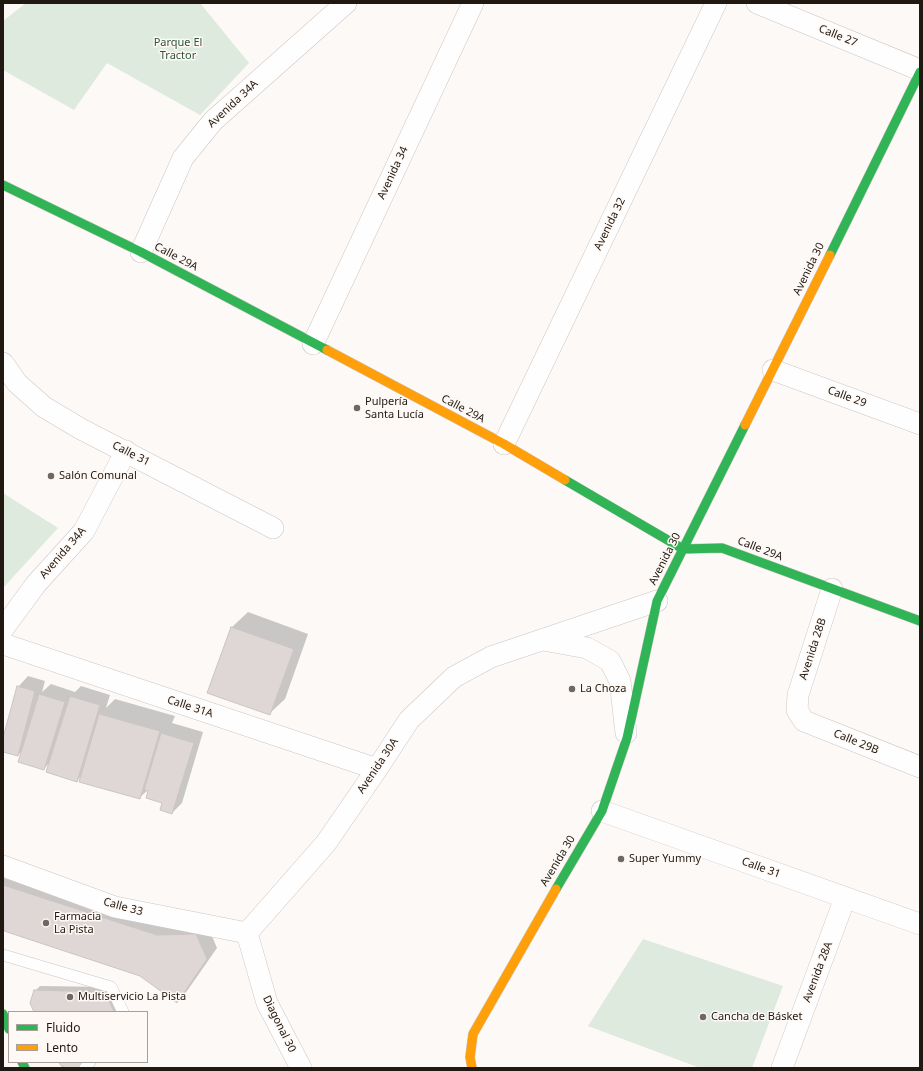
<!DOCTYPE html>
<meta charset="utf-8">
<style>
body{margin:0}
#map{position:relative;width:923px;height:1071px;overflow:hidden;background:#fcf9f7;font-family:"Noto Sans",sans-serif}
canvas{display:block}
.frame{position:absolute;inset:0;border:4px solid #211812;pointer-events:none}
.legend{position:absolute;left:8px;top:1011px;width:140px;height:52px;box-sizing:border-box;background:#fef9f5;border:1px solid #a69f9a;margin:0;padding:5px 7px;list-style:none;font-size:12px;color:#211812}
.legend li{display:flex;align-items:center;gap:8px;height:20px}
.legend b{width:20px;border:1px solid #a69f9a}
</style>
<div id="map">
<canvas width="923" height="1071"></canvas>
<div class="frame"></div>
<ul class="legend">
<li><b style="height:5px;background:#30b455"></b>Fluido</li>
<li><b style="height:5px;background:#ff9f0a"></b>Lento</li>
</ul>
</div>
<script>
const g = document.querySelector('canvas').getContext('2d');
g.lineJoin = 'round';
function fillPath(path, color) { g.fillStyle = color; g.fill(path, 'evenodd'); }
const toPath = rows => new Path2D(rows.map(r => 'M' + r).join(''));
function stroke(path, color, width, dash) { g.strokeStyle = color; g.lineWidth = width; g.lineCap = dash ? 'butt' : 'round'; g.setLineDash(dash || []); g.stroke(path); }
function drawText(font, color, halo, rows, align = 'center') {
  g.font = font + ' "Noto Sans",sans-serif'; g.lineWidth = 3; g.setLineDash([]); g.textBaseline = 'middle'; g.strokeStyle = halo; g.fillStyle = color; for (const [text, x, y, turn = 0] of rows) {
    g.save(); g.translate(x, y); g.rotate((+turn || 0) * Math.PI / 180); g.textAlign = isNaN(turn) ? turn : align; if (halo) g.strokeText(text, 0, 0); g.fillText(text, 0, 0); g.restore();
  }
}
const green = toPath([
 [26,3,200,3,249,63,200,115,107,63,74,110,3,70,3,21],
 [3,493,58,528,3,588],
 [643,939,783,986,752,1068,700,1068,588,1026]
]);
const shadow = toPath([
 [248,612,308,634,285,699,269,714,208,692,232,627],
 [28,676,45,681,42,692,51,684,75,692,81,686,110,695,106,708,115,699,175,716,172,723,203,732,182,803,172,813,163,802,149,791,148,790,139,798,82,775,77,781,50,762,44,769,23,750,18,755,3,751,3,742,18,687],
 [3,871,207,924,217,948,187,991,177,1001,141,975,4,930,3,927],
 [40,986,110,987,120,1012,35,1012,35,991]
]);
const building = toPath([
 [231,627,294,649,270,715,207,693,231,627],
 [17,686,35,691,18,756,3,752,3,738,17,686],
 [39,694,65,702,44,770,18,762,39,694],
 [70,696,100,705,77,782,46,772,70,696],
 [99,714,160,731,140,799,79,782,99,714],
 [161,733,194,743,172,814,160,810,162,803,146,798,148,791,144,790,161,733],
 [3,885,157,935,196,934,207,959,177,1003,140,976,4,931,3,885],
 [34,990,105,992,114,1012,34,1012,30,1003,34,990],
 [59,1062,84,1062,80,1068,67,1068,61,1066,59,1062]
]);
const lane = toPath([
 [3,955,111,987,123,1012],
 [85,1068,90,1062]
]);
const street = toPath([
 [757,3,920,70],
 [141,252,183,158,213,121,346,3],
 [313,344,473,3],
 [3,363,17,383,44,407,81,429,273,528],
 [773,370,920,424],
 [504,444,716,3],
 [832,589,798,695,797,710,804,721,920,767],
 [3,629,36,584,84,531,126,451],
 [543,640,587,648,610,661,620,681,626,733],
 [3,644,377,769],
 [602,811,920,924],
 [3,866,115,907,247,933],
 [247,933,326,843,377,769,409,720,454,677,491,657,657,601],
 [247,933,267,1003,301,1068],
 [782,1068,845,898]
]);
const fast = toPath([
 [3,185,141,252,327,350],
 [830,255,920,72],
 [565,480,683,549,722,548,920,621],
 [556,889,602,811,627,738,657,601,745,425],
 [3,1014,9,1029],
 [22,1062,25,1068]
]);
const slow = toPath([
 [327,350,504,444,565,480],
 [745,425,830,255],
 [472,1068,470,1057,473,1034,556,889]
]);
const markers = [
 [357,408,4,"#6e6762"],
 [51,476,4,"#6e6762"],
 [572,689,4,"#6e6762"],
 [621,859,4,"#6e6762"],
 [46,923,4,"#6e6762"],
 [70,997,4,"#6e6762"],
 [703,1017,4,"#6e6762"]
];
const streetNames = [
 ["Calle 27",838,36,22],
 ["Avenida 34A",233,104,-43],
 ["Avenida 34",393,173,-65],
 ["Avenida 32",610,224,-64],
 ["Calle 29A",176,257,28],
 ["Avenida 30",809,269,-64],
 ["Calle 29",847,397,20],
 ["Calle 29A",463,409,28],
 ["Calle 31",131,454,27],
 ["Calle 29A",760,549,21],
 ["Avenida 34A",63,553,-49],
 ["Avenida 30",665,559,-63],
 ["Avenida 28B",813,649,-72],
 ["Calle 31A",190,707,18],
 ["Calle 29B",856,742,22],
 ["Avenida 30A",378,766,-56],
 ["Avenida 30",558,861,-59],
 ["Calle 31",761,868,20],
 ["Calle 33",123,907,15],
 ["Avenida 28A",818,972,-69],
 ["Diagonal 30",279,1024,64]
];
const parkNames = [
 ["Parque El",178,43],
 ["Tractor",178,56]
];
const poiNames = [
 ["Pulpería",365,402],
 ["Santa Lucía",365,415],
 ["Salón Comunal",59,476],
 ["La Choza",580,689],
 ["Super Yummy",629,859],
 ["Farmacia",54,917],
 ["La Pista",54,930],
 ["Multiservicio La Pista",78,997],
 ["Cancha de Básket",711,1017]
];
fillPath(green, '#deeade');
fillPath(shadow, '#0003');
fillPath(building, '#dfd7d5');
stroke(building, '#cbc4c1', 1);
stroke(lane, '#cdc6c2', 12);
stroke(street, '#cdc6c2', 22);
stroke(fast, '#cdc6c2', 10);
stroke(slow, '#cdc6c2', 10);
stroke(lane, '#fffefe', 11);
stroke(street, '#fffefe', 21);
stroke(fast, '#30b455', 9);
stroke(slow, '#ff9f0a', 9);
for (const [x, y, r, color] of markers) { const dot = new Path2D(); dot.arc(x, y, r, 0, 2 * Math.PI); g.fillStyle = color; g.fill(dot); stroke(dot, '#fef9f5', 1.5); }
drawText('11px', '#211812', '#fef9f5', streetNames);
drawText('11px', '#2c5635', '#fef9f5', parkNames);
drawText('11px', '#211812', '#fef9f5', poiNames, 'left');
</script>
